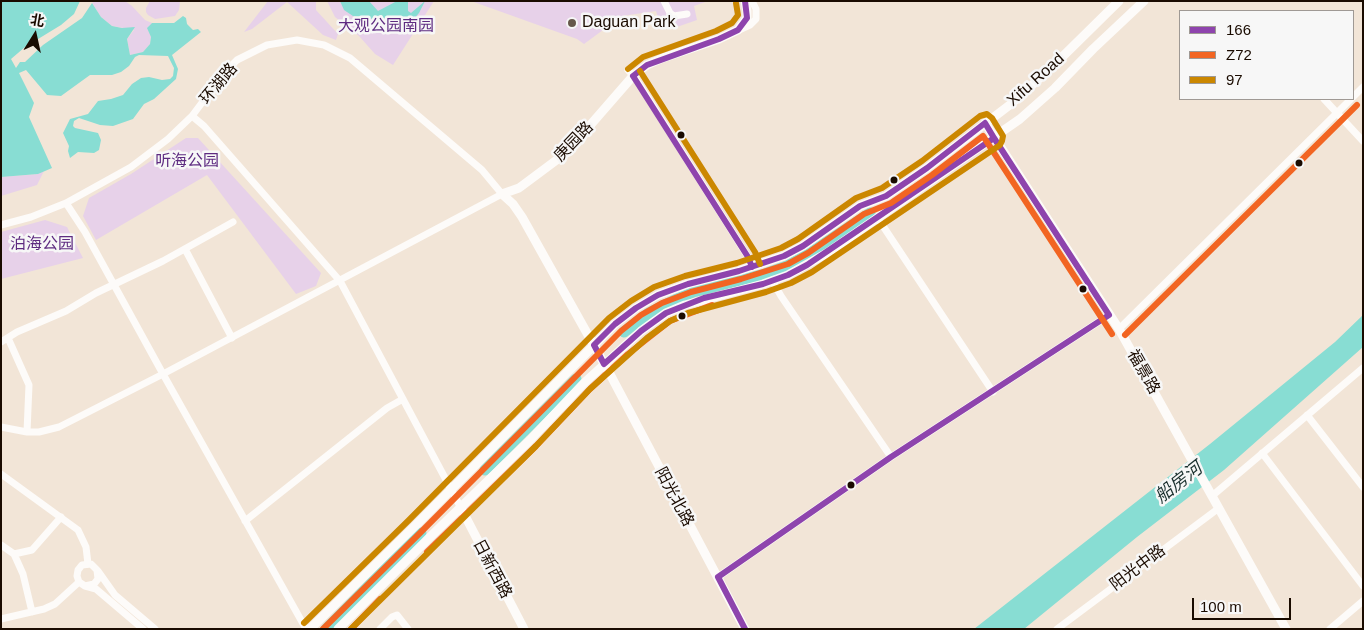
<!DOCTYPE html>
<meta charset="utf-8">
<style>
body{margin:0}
#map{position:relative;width:1364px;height:630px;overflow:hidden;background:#f2e5d7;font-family:Arial,"Noto Sans SC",sans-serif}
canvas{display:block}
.frame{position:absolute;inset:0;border:2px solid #1a0b00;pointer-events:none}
.legend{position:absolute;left:1179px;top:10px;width:175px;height:90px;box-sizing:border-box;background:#f7f7f7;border:1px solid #9f9994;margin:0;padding:6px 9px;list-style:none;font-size:15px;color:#1a0b00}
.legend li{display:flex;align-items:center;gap:10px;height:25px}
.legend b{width:25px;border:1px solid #9f9994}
.north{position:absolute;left:10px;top:10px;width:50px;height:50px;-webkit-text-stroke:4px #f7f7f7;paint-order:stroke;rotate:10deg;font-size:14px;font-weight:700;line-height:20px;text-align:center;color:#1a0b00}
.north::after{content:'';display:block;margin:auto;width:18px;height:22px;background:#1a0b00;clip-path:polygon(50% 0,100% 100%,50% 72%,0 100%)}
.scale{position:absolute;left:1192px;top:598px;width:99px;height:22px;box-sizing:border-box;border:2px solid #1a0b00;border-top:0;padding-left:6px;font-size:15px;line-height:18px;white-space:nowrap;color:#1a0b00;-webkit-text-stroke:4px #f7f7f7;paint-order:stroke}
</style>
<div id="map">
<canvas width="1364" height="630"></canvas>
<div class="frame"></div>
<ul class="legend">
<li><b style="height:6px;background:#8e44ad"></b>166</li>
<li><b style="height:6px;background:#f26522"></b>Z72</li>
<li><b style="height:6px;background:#cb8700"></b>97</li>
</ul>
<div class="north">北</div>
<div class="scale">100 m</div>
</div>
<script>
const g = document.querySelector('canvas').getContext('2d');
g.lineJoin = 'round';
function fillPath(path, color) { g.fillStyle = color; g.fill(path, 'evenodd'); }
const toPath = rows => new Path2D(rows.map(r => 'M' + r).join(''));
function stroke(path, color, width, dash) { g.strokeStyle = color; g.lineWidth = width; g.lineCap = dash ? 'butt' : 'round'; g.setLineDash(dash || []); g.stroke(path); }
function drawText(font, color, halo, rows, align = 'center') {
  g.font = font + ' Arial,"Noto Sans SC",sans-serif'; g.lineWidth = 5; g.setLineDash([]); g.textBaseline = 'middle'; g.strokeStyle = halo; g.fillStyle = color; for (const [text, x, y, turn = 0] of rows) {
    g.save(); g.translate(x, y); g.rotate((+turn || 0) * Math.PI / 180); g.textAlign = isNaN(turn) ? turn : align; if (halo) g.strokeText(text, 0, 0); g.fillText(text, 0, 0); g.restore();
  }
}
const green = toPath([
 [95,1,125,1,132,6,145,20,152,23,148,28,151,37,150,44,143,52,130,55,127,39,134,30,112,26,101,17,92,3],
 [150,1,180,1,179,10,175,16,155,19,148,15,146,12,146,8],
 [268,1,316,1,316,10,338,34,336,40,323,35,287,2,252,29,244,32],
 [327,1,434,1,393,65,375,54,359,36,335,17],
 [471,1,708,1,694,6,697,20,674,28,673,24,660,25,656,11,622,16,584,44,577,39],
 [186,138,198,138,321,273,316,286,296,294,207,175,96,240,83,216,89,198,131,174],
 [44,171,37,185,1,196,1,177,38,174],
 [45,220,67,227,83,258,1,279,1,232]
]);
const water = toPath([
 [1,1,80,1,74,14,61,25,25,47,11,59,16,68,20,62,25,62,43,45,82,18,92,3,101,17,112,26,122,28,135,27,127,39,130,55,143,52,150,44,151,37,147,28,152,23,174,23,183,16,186,18,187,24,193,30,198,29,201,32,172,55,178,69,176,79,154,99,144,104,133,119,113,126,100,125,79,118,74,121,73,126,75,128,98,133,101,140,99,150,94,153,78,152,70,158,68,151,69,146,63,133,70,119,88,114,98,101,111,99,123,95,132,84,141,78,149,77,162,80,170,79,173,76,174,68,168,56,139,55,135,57,129,66,121,72,112,75,90,75,61,96,47,95,26,70,19,73,34,103,29,117,52,168,38,174,1,177],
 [340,1,369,1,378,11,397,1,408,1,408,11,411,13,425,1,419,13,406,28,399,26,393,18,363,19,353,16,344,10],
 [1363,315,1363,347,1224,470,1137,537,1024,629,974,629,1210,444,1335,342]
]);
const river = toPath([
 [624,332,649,313,677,299,693,292,765,274,787,266,810,253,870,213],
 [485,470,576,379],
 [326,629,421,533]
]);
const street = toPath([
 [664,1,670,13,674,16,687,14],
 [739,30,750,25,756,19,756,9,752,1],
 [628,70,636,79,748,257,752,267],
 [1353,97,1363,87],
 [1324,99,1363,141],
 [192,116,204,126,340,281,461,508],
 [66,203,85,232,163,374,306,629],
 [877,217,993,392],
 [1,225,31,217,66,203,131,167,168,139,192,116,225,72,237,60,267,45,297,40,324,45,350,58,482,170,502,194,163,374,59,427,39,432,27,432,1,427],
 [185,249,232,338],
 [772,280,781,296,891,457],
 [1119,329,1351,99],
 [8,338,29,385,27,432],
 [1,342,17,332,66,311,96,293,163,261,233,222],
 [1307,415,1363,487],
 [1262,453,1363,586],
 [1,474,78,530,86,547,88,564],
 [1212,496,1363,368],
 [245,521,387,408,403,399],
 [1,545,14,554,23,574,32,612],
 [14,554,32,550,61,517],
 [98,571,115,595,155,629],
 [718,577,891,457,1109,315],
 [85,586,94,584,98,579,97,570,91,564,82,565,78,570,77,576,79,582,85,586,96,589,143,629],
 [1,619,44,609,55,604,79,582],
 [380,629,392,617,397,615,408,629],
 [1057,629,1219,508],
 [1330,629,1363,601]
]);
const secondary = toPath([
 [985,123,1119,329,1286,629],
 [461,508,524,629],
 [310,629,414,527,615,324,636,308,658,295,688,284,739,271,784,256,803,246,860,206,886,196,927,168,1011,104,1051,68,1119,1],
 [338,629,429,538,530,440,584,383,641,331,666,313,685,305,763,284,788,275,827,253,1020,119,1055,88,1093,49,1144,1],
 [745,629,611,376,522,217,513,204,502,194,519,188,566,153,633,76,647,65,663,58,719,39,738,30,747,18,747,11,745,1]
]);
const bus1 = toPath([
 [633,76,748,257,752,267],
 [633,76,647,65,719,39,738,30,747,18,745,1],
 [985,123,994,138,807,265,788,275,763,284,704,298,666,313,641,331,604,364,594,345,615,324,636,308,658,295,688,284,739,271,784,256,803,246,860,206,886,196,927,168,985,123],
 [994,138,1109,315],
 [718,577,891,457,1109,315],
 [718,577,745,629]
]);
const bus2 = toPath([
 [1125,335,1357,105],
 [427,552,536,446,590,389,628,354,670,321,712,305],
 [323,629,420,533,621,331,641,315,662,303,691,292,741,279,788,264,808,253,864,214,891,203,932,175,983,136,1112,334],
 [351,629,380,599]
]);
const bus3 = toPath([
 [628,69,643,57,716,31,732,23,738,15,736,3],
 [640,71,755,252,760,264],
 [304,623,408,521,609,318,631,301,654,287,685,276,737,263,781,248,798,239,856,198,882,188,922,161,980,116,987,114,992,118,1003,136,1002,141,1000,145,812,272,791,283,766,292,688,313,670,321,647,338,590,389,536,446,351,629]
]);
const markers = [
 [572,23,5,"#66574b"],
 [681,135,4.5,"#1a0b00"],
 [1299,163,4.5,"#1a0b00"],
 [894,180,4.5,"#1a0b00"],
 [1083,289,4.5,"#1a0b00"],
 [682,316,4.5,"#1a0b00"],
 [851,485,4.5,"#1a0b00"]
];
const poiNames = [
 ["Daguan Park",582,23]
];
const parkNames = [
 ["大观公园南园",386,27],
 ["听海公园",187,162],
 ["泊海公园",42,245]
];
const streetNames = [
 ["Xifu Road",1036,80,-42],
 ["环湖路",219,84,-50],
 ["庚园路",574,142,-46],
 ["福景路",1143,372,60],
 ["阳光北路",674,497,62],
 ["阳光中路",1138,568,-37],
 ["日新西路",492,569,62]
];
const waterNames = [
 ["船房河",1179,483,-38]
];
fillPath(green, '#e7d1e9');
fillPath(water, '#88ddd3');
stroke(river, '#88ddd3', 11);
stroke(street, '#fdfbf9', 7);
stroke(secondary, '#fdfbf9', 9);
stroke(bus1, '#8e44ad', 6);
stroke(bus2, '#f26522', 6);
stroke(bus3, '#cb8700', 6);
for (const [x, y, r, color] of markers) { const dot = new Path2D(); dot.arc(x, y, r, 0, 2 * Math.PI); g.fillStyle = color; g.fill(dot); stroke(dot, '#f7f7f7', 2); }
drawText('16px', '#1a0b00', '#f7f7f7', poiNames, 'left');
drawText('16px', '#5e2b81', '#f7f7f7', parkNames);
drawText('16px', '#1a0b00', '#f7f7f7', streetNames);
drawText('italic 18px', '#192f2d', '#f7f7f7', waterNames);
</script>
